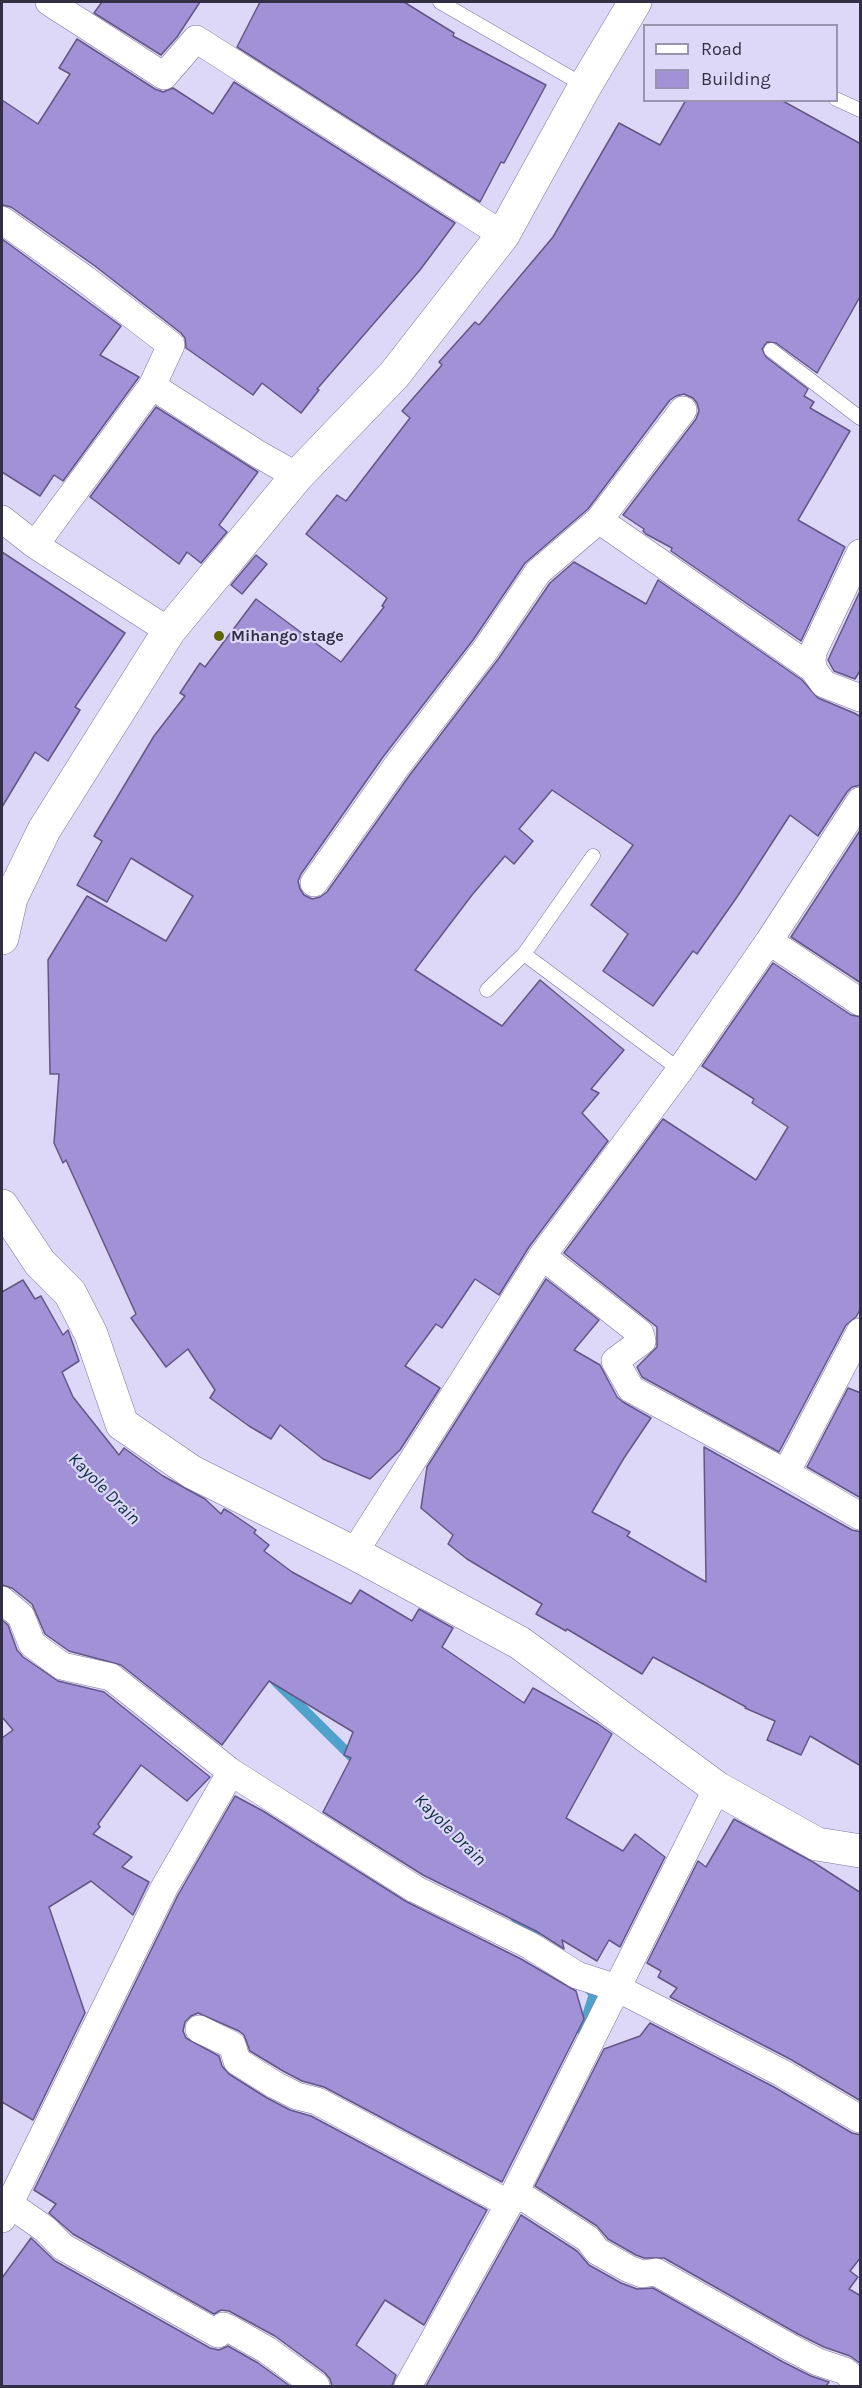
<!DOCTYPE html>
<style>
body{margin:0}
#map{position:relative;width:862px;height:2388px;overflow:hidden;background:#ded8f8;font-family:Karla,sans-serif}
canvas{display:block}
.frame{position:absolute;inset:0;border:3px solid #322e43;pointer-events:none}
.legend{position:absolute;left:643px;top:24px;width:195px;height:78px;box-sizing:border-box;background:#ded8f8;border:2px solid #9994b0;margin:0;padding:8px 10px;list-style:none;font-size:18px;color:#322e43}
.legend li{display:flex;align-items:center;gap:12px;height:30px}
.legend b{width:30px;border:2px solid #9994b0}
</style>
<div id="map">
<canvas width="862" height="2388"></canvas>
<div class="frame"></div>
<ul class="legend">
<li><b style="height:8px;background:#fff"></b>Road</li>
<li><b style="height:16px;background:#a191d7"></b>Building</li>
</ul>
</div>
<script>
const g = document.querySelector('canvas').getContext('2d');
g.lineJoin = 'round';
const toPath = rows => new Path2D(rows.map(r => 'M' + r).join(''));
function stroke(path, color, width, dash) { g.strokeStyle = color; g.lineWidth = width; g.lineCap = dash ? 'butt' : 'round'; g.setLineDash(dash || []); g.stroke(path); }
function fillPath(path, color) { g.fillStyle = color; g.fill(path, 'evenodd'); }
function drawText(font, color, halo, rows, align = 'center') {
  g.font = font + ' Karla,sans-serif'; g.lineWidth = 4.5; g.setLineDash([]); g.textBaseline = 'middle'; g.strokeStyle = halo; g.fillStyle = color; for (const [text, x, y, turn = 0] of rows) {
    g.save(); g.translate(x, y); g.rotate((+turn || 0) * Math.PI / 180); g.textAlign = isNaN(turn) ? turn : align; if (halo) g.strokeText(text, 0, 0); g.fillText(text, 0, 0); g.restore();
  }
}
const stream = toPath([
 [275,1681,354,1759],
 [513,1915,538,1940],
 [582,2031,594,1994,586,1986]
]);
const building = toPath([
 [102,2,200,2,177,37,161,55,94,13,102,2],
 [260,2,404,2,454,33,453,36,546,85,504,163,501,162,480,202,237,47,260,2],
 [77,39,155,89,163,92,173,88,213,114,234,82,455,223,420,270,317,389,319,390,301,413,262,383,253,395,186,348,185,338,181,333,95,266,11,207,2,205,2,100,38,124,70,74,59,68,77,39],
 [686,100,781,100,861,144,861,295,817,373,776,343,767,342,762,349,766,357,808,389,804,396,814,402,810,408,850,431,798,520,845,547,801,641,671,551,672,548,646,534,643,531,644,529,623,515,696,419,699,411,697,403,693,398,684,394,676,396,670,400,588,509,525,563,473,640,383,757,301,874,298,881,300,889,304,895,312,899,320,897,327,892,409,776,499,658,550,583,574,562,646,604,658,580,802,680,818,698,854,713,861,717,861,785,852,787,847,792,818,836,790,815,737,897,697,954,693,951,653,1006,603,971,628,934,591,905,633,845,552,790,519,829,533,841,514,864,505,856,472,895,415,970,502,1026,540,980,624,1050,591,1089,599,1093,582,1113,608,1141,529,1247,499,1295,475,1279,442,1328,436,1324,405,1366,440,1388,400,1450,370,1479,323,1459,280,1425,271,1439,249,1426,210,1398,215,1390,188,1349,166,1367,131,1318,136,1314,66,1160,63,1163,54,1143,59,1074,50,1074,48,960,87,896,166,941,193,896,131,858,107,902,77,885,102,841,94,836,154,736,185,696,180,693,200,663,205,667,256,599,341,662,384,607,382,606,387,598,306,534,337,495,346,501,410,418,402,411,442,365,439,362,475,322,479,325,553,237,619,123,660,145,686,100],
 [2,239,121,326,100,355,139,377,63,481,54,475,40,496,2,472,2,239],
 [156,407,258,472,219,525,227,532,201,563,187,552,179,564,90,497,156,407],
 [2,552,125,633,75,707,80,710,48,761,35,752,2,807,2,552],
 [256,555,267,564,242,594,231,585,256,555],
 [861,589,861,669,855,679,834,671,828,660,861,589],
 [861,829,861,983,791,937,861,829],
 [773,963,851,1015,861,1017,861,1308,856,1317,846,1325,779,1452,642,1377,637,1367,657,1347,657,1327,564,1253,663,1119,756,1180,788,1127,752,1103,754,1099,702,1066,773,963],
 [546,1279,599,1320,574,1350,600,1365,617,1397,623,1402,651,1418,624,1458,592,1512,630,1532,627,1536,706,1582,704,1447,852,1530,861,1532,861,1766,810,1736,801,1755,767,1740,775,1721,745,1708,746,1707,653,1657,642,1674,567,1629,566,1631,536,1614,542,1604,467,1559,448,1544,453,1535,421,1508,427,1467,546,1279],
 [23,1280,35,1299,41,1296,63,1335,68,1330,79,1361,62,1372,73,1397,119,1455,124,1448,163,1476,205,1499,221,1514,224,1509,231,1513,256,1530,254,1533,269,1545,264,1551,292,1572,351,1604,360,1590,412,1621,419,1609,453,1628,442,1647,524,1703,533,1688,598,1724,612,1734,566,1818,623,1851,635,1834,665,1857,620,1947,609,1940,597,1961,562,1940,564,1949,536,1931,423,1875,323,1812,351,1758,344,1755,353,1732,269,1681,222,1745,121,1665,69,1651,45,1634,32,1604,12,1588,2,1585,2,1292,23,1280],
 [848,1388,861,1393,861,1498,807,1467,848,1388],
 [2,1620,8,1625,17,1650,23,1657,58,1681,104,1692,210,1777,187,1801,141,1765,98,1824,100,1827,93,1834,132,1857,122,1867,149,1882,133,1915,91,1881,49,1907,85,2013,33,2120,2,2102,2,1738,13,1730,2,1717,2,1620],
 [235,1796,263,1811,407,1902,521,1959,576,1991,584,2019,502,2182,324,2087,302,2081,283,2071,250,2051,244,2035,239,2031,198,2013,191,2016,185,2022,183,2031,186,2038,219,2056,222,2066,229,2074,267,2098,290,2110,311,2116,487,2210,424,2325,385,2300,356,2345,396,2375,392,2386,332,2386,330,2379,325,2373,275,2336,229,2311,221,2310,214,2314,73,2234,49,2213,56,2204,34,2190,178,1895,235,1796],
 [734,1819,813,1862,861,1893,861,2101,790,2059,670,1997,677,1988,658,1977,661,1971,647,1963,698,1861,706,1867,734,1819],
 [650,2023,774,2087,852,2133,861,2135,861,2257,850,2271,858,2277,849,2289,861,2296,861,2364,850,2356,824,2347,798,2334,664,2258,644,2258,636,2255,608,2239,597,2226,535,2186,604,2049,640,2036,650,2023],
 [521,2215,577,2251,589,2265,621,2283,637,2289,653,2288,783,2362,811,2376,829,2382,826,2386,426,2386,521,2215],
 [31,2238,55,2261,210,2348,219,2350,228,2346,258,2363,290,2386,2,2386,2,2278,31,2238]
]);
const service = toPath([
 [440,2,585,86],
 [836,99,860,110],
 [771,350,860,418],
 [524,954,593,856],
 [487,990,524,954,680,1070]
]);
const minor = toPath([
 [49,2,164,76,196,39,503,235],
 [2,220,85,279,171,345,152,386,258,454,297,476],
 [2,519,35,545,169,631],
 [599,520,813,669],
 [35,545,152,386],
 [860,553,813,652,812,660,813,669,824,684,860,698],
 [314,883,396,767,486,649,538,572,599,520,683,410],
 [769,941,860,1002],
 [542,1256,640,1333,642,1341,615,1361,631,1389,786,1473,860,1516],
 [786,1473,860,1332],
 [354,1553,542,1256,680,1070,769,941,860,801],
 [2,1600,21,1616,32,1644,62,1666,111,1677,231,1772,415,1889,529,1945,577,1975,617,1988,782,2073,860,2119],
 [199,2029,232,2045,237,2061,275,2085,297,2096,317,2101,509,2204,520,2195,588,2239,597,2251,629,2269,642,2274,656,2272,791,2348,818,2362,845,2371,860,2385],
 [8,2203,45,2229,63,2247,218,2334,223,2326,228,2328,267,2350,316,2386],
 [2,2219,164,1888,231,1772],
 [408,2386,509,2204,717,1788]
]);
const tertiary = toPath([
 [2,938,11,898,44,830,169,631,297,476,394,375,503,235,585,86,635,2],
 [2,1206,40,1263,70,1293,91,1334,122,1424,192,1472,354,1553,520,1643,717,1788,817,1844,860,1851]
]);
const markers = [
 [219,636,6,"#5f6503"]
];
const poiNames = [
 ["Mihango stage",231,636]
];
const waterNames = [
 ["Kayole Drain",104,1489,45],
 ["Kayole Drain",450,1830,45]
];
stroke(stream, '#50a2cd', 10);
fillPath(building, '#a191d7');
stroke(building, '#625785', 1.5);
stroke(service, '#7e74a4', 15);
stroke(minor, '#7e74a4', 28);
stroke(tertiary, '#7e74a4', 34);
stroke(service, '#fff', 14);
stroke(minor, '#fff', 27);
stroke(tertiary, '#fff', 33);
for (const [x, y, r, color] of markers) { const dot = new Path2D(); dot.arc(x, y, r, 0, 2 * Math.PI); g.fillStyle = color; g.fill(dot); stroke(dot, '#ded8f8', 2); }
drawText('bold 16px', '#322e43', '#ded8f8', poiNames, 'left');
drawText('italic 18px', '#082f41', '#ded8f8', waterNames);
</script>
